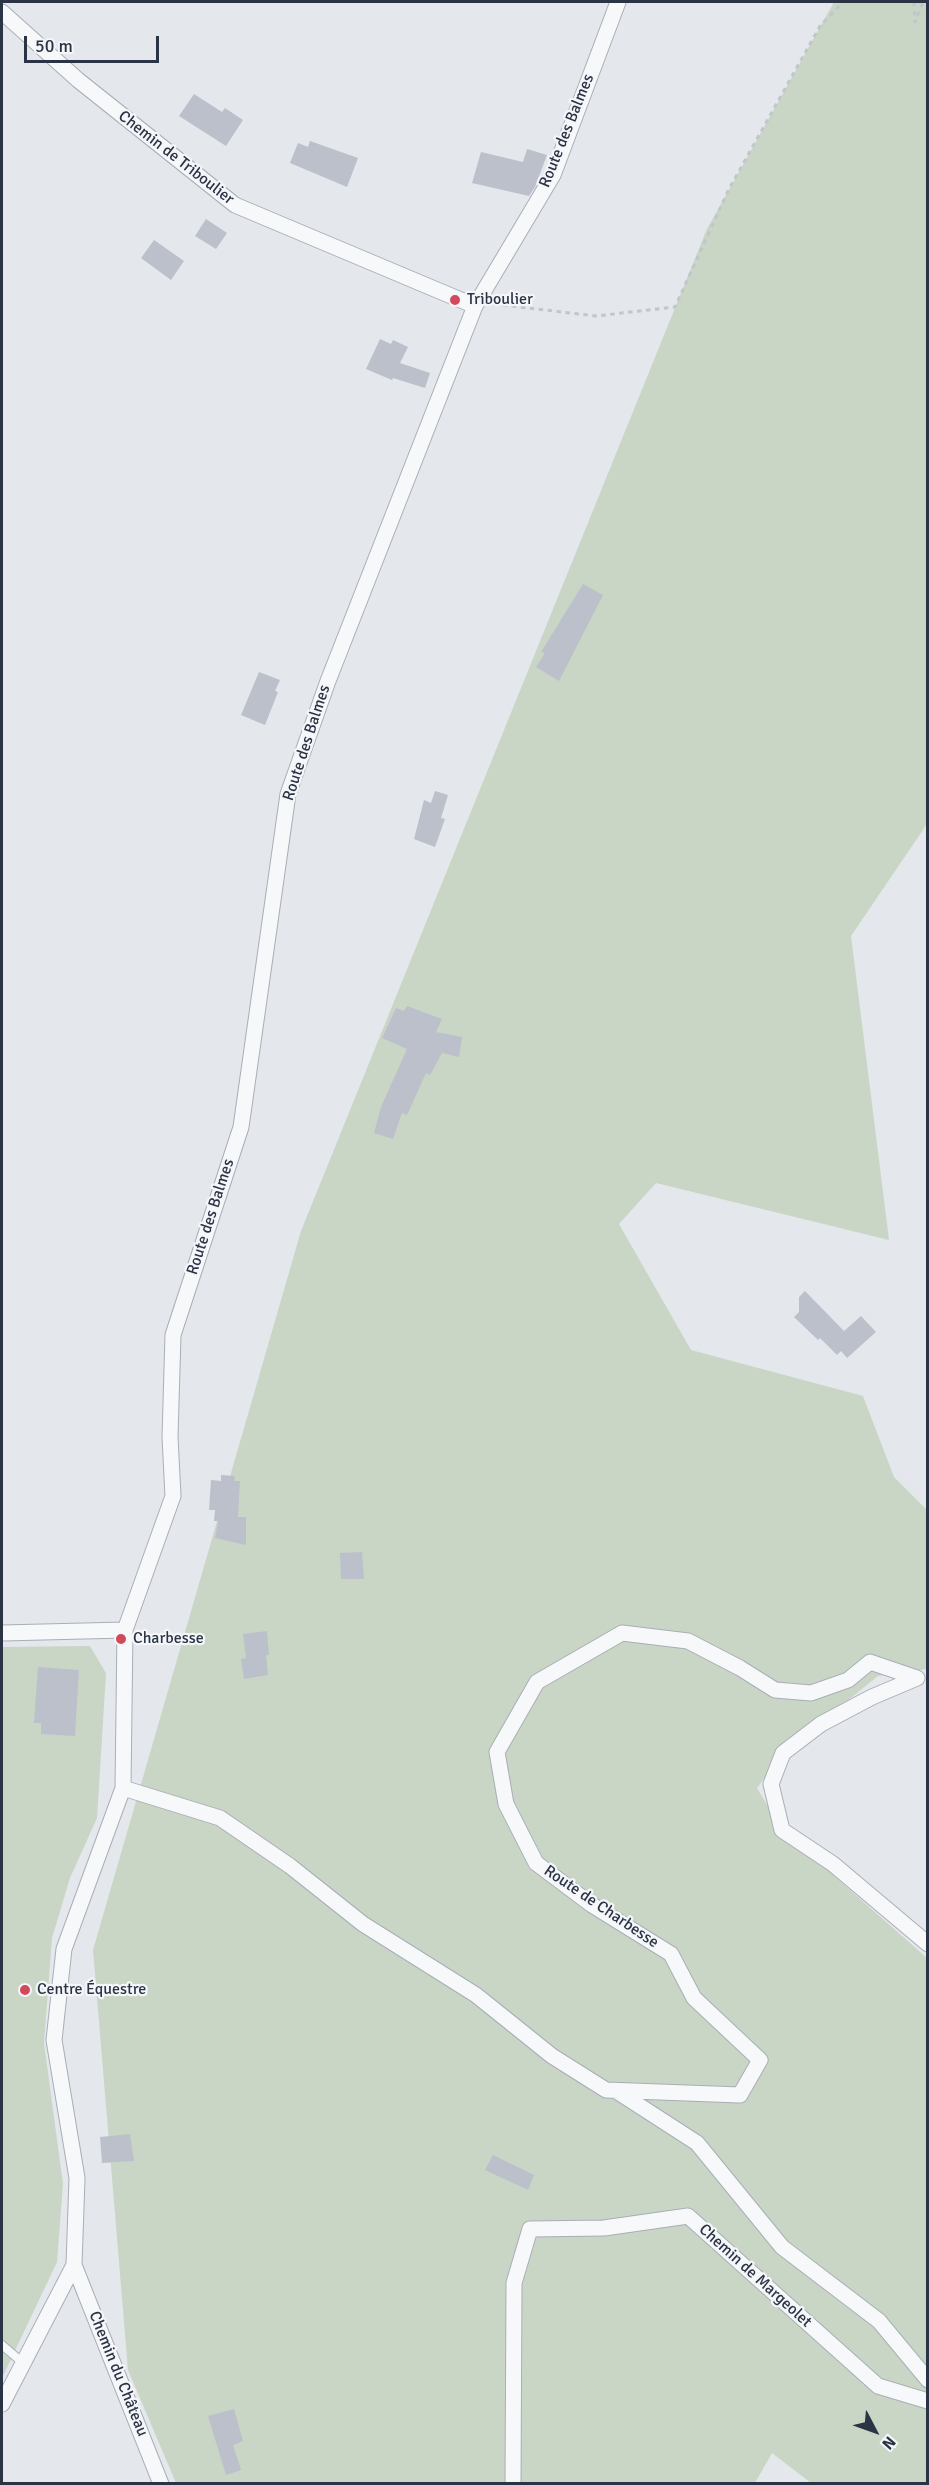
<!DOCTYPE html>
<meta charset="utf-8">
<style>
body{margin:0}
#map{position:relative;width:929px;height:2485px;overflow:hidden;background:#e4e7ec;font-family:Signika,sans-serif}
canvas{display:block}
.frame{position:absolute;inset:0;border:3px solid #2b3445;pointer-events:none}
.north{position:absolute;left:845px;top:2401px;width:60px;height:60px;-webkit-text-stroke:4px #f4f6f9;paint-order:stroke;rotate:131deg;font-size:16px;font-weight:700;line-height:24px;text-align:center;color:#2b3445}
.north::after{content:'';display:block;margin:auto;width:21px;height:27px;background:#2b3445;clip-path:polygon(50% 0,100% 100%,50% 72%,0 100%)}
.scale{position:absolute;left:24px;top:36px;width:135px;height:27px;box-sizing:border-box;border:3px solid #2b3445;border-top:0;padding-left:8px;font-size:18px;line-height:21px;white-space:nowrap;color:#2b3445;-webkit-text-stroke:4px #f4f6f9;paint-order:stroke}
</style>
<div id="map">
<canvas width="929" height="2485"></canvas>
<div class="frame"></div>
<div class="north">N</div>
<div class="scale">50 m</div>
</div>
<script>
const g = document.querySelector('canvas').getContext('2d');
g.lineJoin = 'round';
function fillPath(path, color) { g.fillStyle = color; g.fill(path, 'evenodd'); }
const toPath = rows => new Path2D(rows.map(r => 'M' + r).join(''));
function stroke(path, color, width, dash) { g.strokeStyle = color; g.lineWidth = width; g.lineCap = dash ? 'butt' : 'round'; g.setLineDash(dash || []); g.stroke(path); }
function drawText(font, color, halo, rows, align = 'center') {
  g.font = font + ' Signika,sans-serif'; g.lineWidth = 4.5; g.setLineDash([]); g.textBaseline = 'middle'; g.strokeStyle = halo; g.fillStyle = color; for (const [text, x, y, turn = 0] of rows) {
    g.save(); g.translate(x, y); g.rotate((+turn || 0) * Math.PI / 180); g.textAlign = isNaN(turn) ? turn : align; if (halo) g.strokeText(text, 0, 0); g.fillText(text, 0, 0); g.restore();
  }
}
const green = toPath([
 [834,2,927,2,927,824,851,936,889,1240,656,1183,619,1224,691,1350,863,1396,894,1477,927,1510,927,1669,878,1676,783,1753,757,1788,782,1830,927,1958,927,2483,811,2483,772,2453,755,2483,176,2483,128,2370,93,1950,301,1231,707,229],
 [90,1646,106,1673,97,1818,70,1878,52,1938,44,2043,63,2184,57,2262,2,2378,2,1647]
]);
const building = toPath([
 [194,94,222,112,225,108,243,120,226,146,179,116],
 [310,141,358,158,347,187,290,163,298,143,308,147],
 [527,149,547,155,535,187,529,196,472,183,481,152,523,162],
 [206,219,227,233,216,249,195,236],
 [154,240,184,261,171,280,141,258],
 [380,339,391,344,393,340,408,347,400,363,430,373,425,388,393,378,392,380,366,369],
 [583,584,603,595,559,681,536,667,545,653,541,652],
 [259,672,280,680,275,691,278,692,265,725,241,715],
 [435,791,448,795,441,818,445,819,435,847,414,839,424,800,431,803],
 [407,1006,442,1019,436,1032,462,1037,459,1057,442,1053,430,1075,426,1073,407,1115,402,1113,393,1139,374,1133,381,1107,407,1049,382,1038,396,1008,404,1011],
 [805,1291,844,1331,861,1316,876,1332,847,1358,841,1351,837,1355,820,1338,818,1340,794,1317,799,1312,799,1297],
 [221,1475,235,1476,234,1481,240,1481,238,1517,246,1517,246,1545,215,1538,218,1521,214,1521,215,1510,209,1510,211,1480,221,1481],
 [362,1552,364,1579,341,1579,340,1553],
 [267,1631,269,1655,266,1655,268,1675,244,1679,241,1659,246,1658,243,1634],
 [38,1667,79,1670,75,1736,41,1734,41,1723,34,1723],
 [130,2134,134,2161,102,2163,100,2137],
 [493,2155,534,2175,528,2190,485,2170],
 [234,2409,243,2441,233,2445,241,2470,226,2475,208,2416]
]);
const path = toPath([
 [914,2,915,22,923,2],
 [494,304,596,316,675,307,729,189,820,26,843,2]
]);
const service = toPath([
 [2,2345,23,2363]
]);
const minor = toPath([
 [2,12,78,80,235,205,475,306],
 [2,1633,125,1630],
 [123,1788,220,1818,290,1866,363,1924,476,1995,552,2056,606,2090,740,2095,760,2060,694,1998,671,1954,592,1905,536,1863,506,1804,497,1752,537,1682,622,1633,688,1641,740,1668,775,1690,811,1693,848,1680,870,1662,917,1678,872,1697,821,1724,783,1753,771,1784,782,1830,833,1864,928,1944],
 [618,2092,697,2143,782,2247,879,2321,928,2380],
 [74,2265,161,2484],
 [2,2404,74,2265,77,2178,54,2040,64,1949,123,1788,125,1630,173,1496,170,1437,173,1335,241,1127,288,794,328,681,475,306,553,175,618,2],
 [513,2484,514,2283,530,2229,604,2228,688,2216,878,2386,928,2401]
]);
const markers = [
 [455,300,6,"#d1495b"],
 [121,1639,6,"#d1495b"],
 [25,1990,6,"#d1495b"]
];
const streetNames = [
 ["Route des Balmes",567,131,-68],
 ["Chemin de Triboulier",176,158,38],
 ["Route des Balmes",307,743,-72],
 ["Route des Balmes",211,1217,-72],
 ["Route de Charbesse",601,1907,34],
 ["Chemin de Margeolet",755,2276,42],
 ["Chemin du Château",118,2374,68]
];
const poiNames = [
 ["Triboulier",467,300],
 ["Charbesse",133,1639],
 ["Centre Équestre",37,1990]
];
fillPath(green, '#c9d6c5');
fillPath(building, '#bbc0ca');
stroke(service, '#a9aeb7', 10);
stroke(minor, '#a9aeb7', 17);
stroke(path, '#c2c5cb', 3, [4.5, 4.5]);
stroke(service, '#f7f8fa', 8);
stroke(minor, '#f7f8fa', 15);
for (const [x, y, r, color] of markers) { const dot = new Path2D(); dot.arc(x, y, r, 0, 2 * Math.PI); g.fillStyle = color; g.fill(dot); stroke(dot, '#f4f6f9', 2); }
drawText('16px', '#2b3445', '#f4f6f9', streetNames);
drawText('16px', '#2b3445', '#f4f6f9', poiNames, 'left');
</script>
